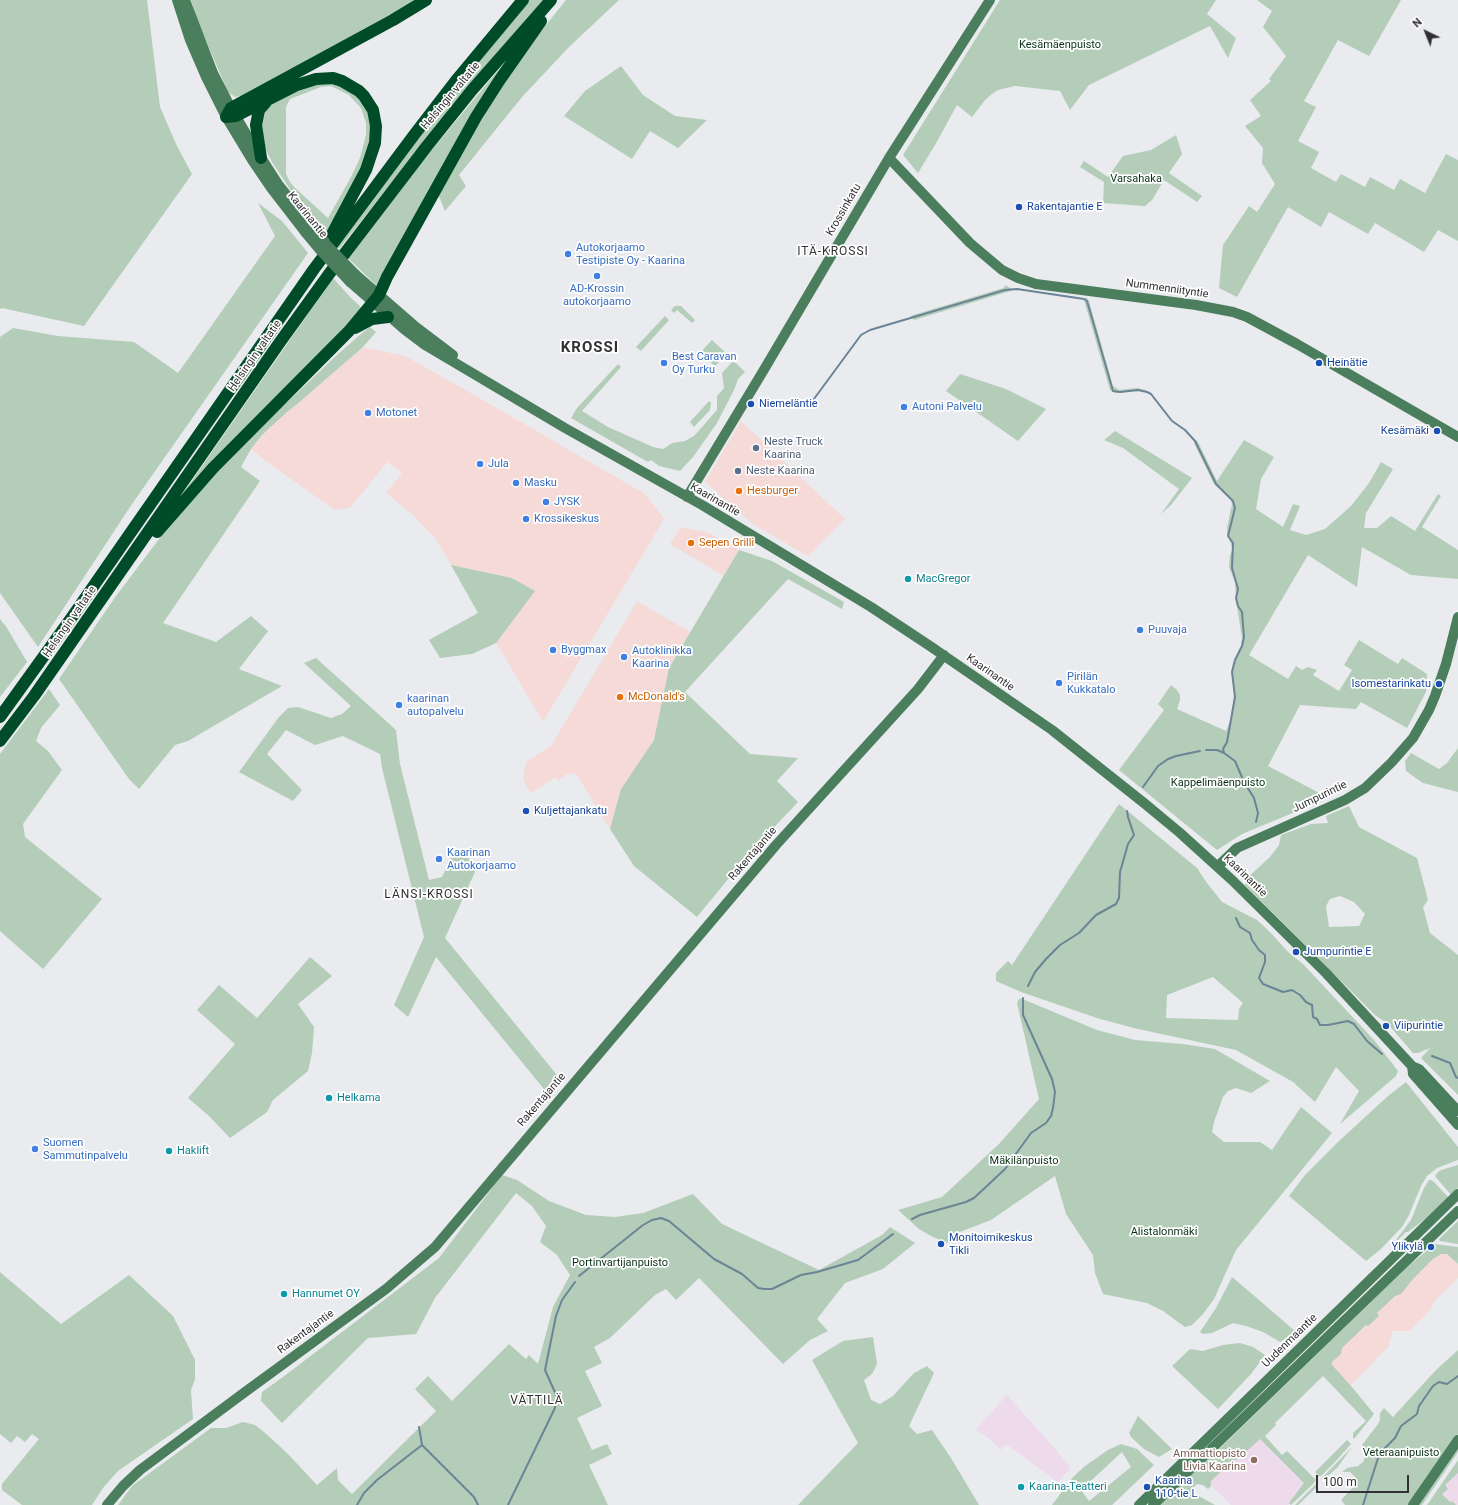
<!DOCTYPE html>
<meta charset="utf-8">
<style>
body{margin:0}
#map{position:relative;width:1458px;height:1505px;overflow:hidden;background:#e9ebef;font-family:Roboto,sans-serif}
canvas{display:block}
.north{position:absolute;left:1406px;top:12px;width:40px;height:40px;-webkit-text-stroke:3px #fff;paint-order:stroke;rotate:317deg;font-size:11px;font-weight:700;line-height:16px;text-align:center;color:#313133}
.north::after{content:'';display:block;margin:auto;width:14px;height:18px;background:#313133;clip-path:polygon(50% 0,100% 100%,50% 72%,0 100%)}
.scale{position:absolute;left:1316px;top:1475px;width:93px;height:18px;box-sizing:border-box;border:2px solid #313133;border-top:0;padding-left:5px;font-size:12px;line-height:14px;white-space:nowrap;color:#313133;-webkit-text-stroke:3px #fff;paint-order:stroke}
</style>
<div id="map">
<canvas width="1458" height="1505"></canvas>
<div class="north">N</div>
<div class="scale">100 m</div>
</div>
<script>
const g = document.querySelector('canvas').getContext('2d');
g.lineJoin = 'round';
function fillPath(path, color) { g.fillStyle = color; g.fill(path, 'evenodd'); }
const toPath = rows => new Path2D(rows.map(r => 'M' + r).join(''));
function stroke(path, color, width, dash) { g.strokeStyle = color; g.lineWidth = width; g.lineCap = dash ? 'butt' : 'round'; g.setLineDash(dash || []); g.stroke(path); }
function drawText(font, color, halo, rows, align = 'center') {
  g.font = font + ' Roboto,sans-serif'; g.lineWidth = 3.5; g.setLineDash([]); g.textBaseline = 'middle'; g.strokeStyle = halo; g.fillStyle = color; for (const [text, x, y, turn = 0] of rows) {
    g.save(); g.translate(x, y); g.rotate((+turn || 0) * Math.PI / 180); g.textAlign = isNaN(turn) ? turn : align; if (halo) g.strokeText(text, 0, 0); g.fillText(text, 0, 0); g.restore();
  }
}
const commercial = toPath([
 [363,347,405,356,476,396,645,494,664,519,543,722,487,627,518,581,512,578,451,565,436,539,412,514,386,493,402,473,387,462,351,507,335,510,271,465,251,449,262,435,287,412,296,405],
 [741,421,845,519,808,556,753,524,705,482],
 [681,527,709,533,739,550,724,576,670,544],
 [637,601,690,632,669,668,654,740,621,789,610,829,577,775,569,773,558,781,556,777,531,793,523,780,526,762,551,746],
 [1441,1249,1458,1264,1458,1278,1434,1301,1431,1309,1410,1331,1393,1331,1388,1347,1348,1388,1321,1360]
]);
const education = toPath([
 [1007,1395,1070,1466,1069,1470,1058,1482,1006,1444,1001,1450,990,1439,976,1430],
 [1251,1427,1308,1485,1288,1505,1231,1505,1208,1482],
 [1458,1461,1458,1505,1434,1505]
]);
const green = toPath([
 [0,0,147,0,160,107,177,146,192,174,84,326,2,308,0,309],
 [191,0,417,0,241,96,235,97,228,92,198,22],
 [529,0,544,0,415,153,339,249,336,245,461,83],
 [566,0,619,0,569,47,522,97,459,175,466,186,445,211,438,194,510,70],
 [1000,0,1216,0,1207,14,1236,38,1228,58,1210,26,1089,85,1070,110,1060,91,1015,86,998,90,992,94,986,99,972,117,957,105,935,145,918,173,903,155],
 [1257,0,1401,0,1369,56,1338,40,1304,101,1316,107,1298,141,1319,152,1311,168,1336,182,1341,174,1365,187,1370,177,1394,190,1400,179,1425,193,1446,154,1458,160,1458,241,1438,230,1424,252,1375,223,1368,234,1329,212,1321,227,1288,207,1237,297,1219,288,1223,245,1249,206,1257,212,1275,184,1262,163,1263,148,1245,126,1261,116,1250,100,1271,81,1269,79,1286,56,1263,27,1272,11],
 [510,56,377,286,348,258,421,163],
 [621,66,643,95,675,116,707,120,678,148,650,131,632,159,564,116,585,91],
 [327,82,354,91,368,111,372,129,367,155,350,193,325,233,307,215,272,162,265,148,260,127,264,112,274,101,318,83],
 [331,86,349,95,361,108,366,123,366,135,360,158,351,177,328,218,294,187,290,182,286,174,286,107,290,99,321,87],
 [1176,135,1182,154,1169,173,1202,196,1197,202,1164,180,1152,200,1145,206,1103,203,1104,182,1080,167,1084,161,1108,177,1123,156,1151,150],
 [258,203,282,221,308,253,132,504,38,647,0,593,0,337,13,328,58,336,134,342,178,373,275,236],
 [333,278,351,298,364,310,177,502],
 [1005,285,1014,290,914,320,910,316,1000,289,1004,288],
 [1086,297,1089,301,1113,386,1119,390,1137,388,1146,390,1145,392,1139,391,1115,393,1110,390,1084,300],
 [675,306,681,306,695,320,692,323,677,310,674,313,671,310],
 [665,316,669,320,641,351,636,347],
 [370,327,376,332,363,347,296,405,287,412,262,435,251,449,241,467,260,481,163,623,216,642,251,616,268,631,239,669,282,686,188,741,175,745,139,789,129,779,59,679,116,596,181,510,263,423,294,396,337,355,362,333],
 [712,340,727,354,715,366,700,353],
 [732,362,736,363,745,372,738,379,734,390,717,423,693,457,680,471,659,466,651,460,648,462,571,418,577,408,618,364,621,367,582,411,608,427,653,447,663,449,672,443,685,441,694,436,717,410,717,396,724,388,722,373],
 [960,374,1006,389,1046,409,1018,441,946,391],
 [709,401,711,403,710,410,694,427,690,422],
 [1115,431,1192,478,1171,505,1161,514,1179,489,1123,448,1104,440],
 [1197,440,1217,481,1244,440,1274,457,1261,479,1256,509,1283,527,1293,504,1300,506,1290,530,1306,535,1325,529,1351,506,1369,483,1381,462,1393,469,1366,513,1364,528,1377,528,1391,516,1415,531,1438,494,1441,496,1422,527,1458,550,1458,579,1411,575,1362,547,1357,587,1308,555,1249,655,1288,679,1296,666,1302,670,1308,667,1317,670,1313,675,1339,691,1352,670,1344,665,1359,640,1398,664,1402,658,1427,674,1426,692,1407,728,1361,702,1356,709,1300,705,1268,766,1329,798,1242,834,1217,850,1119,770,1164,710,1158,704,1171,685,1177,690,1180,695,1180,700,1177,709,1226,731,1231,719,1234,696,1232,674,1233,664,1241,647,1242,638,1236,600,1235,582,1229,567,1230,555,1233,549,1227,534,1227,528,1232,504,1231,500,1214,484,1194,443],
 [739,550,772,561,844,602,842,609,788,579,685,692,750,754,798,758,777,781,798,802,747,856,697,917,634,866,610,829,621,789,654,740,669,668],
 [451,565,512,578,535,591,496,643,472,654,440,658,429,640,478,613],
 [0,619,7,628,27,662,0,697],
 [316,658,396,730,400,764,429,880,442,877,454,852,479,863,445,938,561,1080,548,1094,436,957,408,1017,394,1005,424,937,382,768,380,754,343,736,315,745,286,730,267,754,302,790,293,801,239,772,279,717,288,708,298,707,331,718,342,714,351,706,304,663],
 [49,689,60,705,41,728,36,741,48,751,62,770,23,824,25,837,102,899,43,969,0,931,0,754],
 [1458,748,1458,792,1423,783,1406,771,1405,761,1411,753,1439,769,1447,763],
 [1119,804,1197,868,1207,883,1222,902,1257,920,1270,932,1288,952,1303,964,1374,1040,1398,1071,1396,1076,1340,1124,1359,1091,1336,1067,1315,1102,1293,1082,1236,1050,1138,1029,1100,1019,1021,992,996,981,996,973,1008,961,1012,965],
 [1213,977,1243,1003,1239,1009,1238,1020,1166,1018,1167,995],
 [1349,806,1359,827,1417,858,1428,900,1423,907,1430,933,1458,955,1458,1095,1421,1058,1430,1048,1418,1053,1413,1053,1387,1023,1376,1016,1245,885,1246,879,1270,857,1279,845,1281,835,1311,824,1328,823,1326,816],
 [1340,896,1354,902,1365,914,1359,926,1329,927,1326,906,1330,899],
 [310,957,332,976,298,1004,314,1027,312,1053,308,1071,273,1100,267,1112,230,1138,209,1116,188,1098,235,1044,197,1010,219,985,257,1018],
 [1020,998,1097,1030,1135,1040,1183,1044,1215,1049,1270,1081,1251,1093,1236,1088,1228,1091,1223,1097,1214,1122,1212,1132,1224,1142,1260,1142,1272,1150,1301,1107,1332,1133,1236,1250,1214,1299,1203,1314,1192,1325,1185,1327,1163,1311,1147,1303,1103,1294,1095,1273,1093,1255,1066,1214,1055,1176,991,1220,952,1235,948,1243,933,1237,919,1229,898,1210,942,1197,999,1144,1039,1099,1017,1003],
 [1406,1082,1458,1147,1458,1160,1437,1168,1427,1176,1421,1186,1409,1215,1402,1227,1381,1249,1366,1261,1289,1196,1305,1175,1339,1141,1388,1096],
 [1458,1165,1458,1188,1451,1195,1435,1176,1437,1173,1441,1170],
 [502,1175,517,1180,549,1201,586,1215,615,1217,643,1213,693,1194,722,1224,819,1270,882,1235,890,1227,915,1243,883,1269,845,1283,817,1319,828,1331,810,1340,783,1364,699,1278,676,1300,666,1289,655,1295,610,1338,594,1347,602,1363,585,1371,602,1406,577,1418,592,1450,607,1444,612,1454,589,1465,608,1505,118,1505,132,1486,211,1428,226,1428,243,1422,255,1425,264,1432,287,1453,317,1485,337,1468,338,1480,352,1494,436,1411,415,1389,428,1376,452,1401,509,1344,526,1359,529,1355,538,1364,553,1307,570,1275,557,1255,540,1242,546,1226,532,1206,516,1193,435,1298,416,1334,368,1338,282,1423,261,1401,262,1392,283,1377,439,1258],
 [1429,1180,1431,1180,1434,1182,1448,1197,1429,1216,1408,1232,1406,1232,1397,1241,1396,1240,1411,1220,1424,1188],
 [1458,1221,1458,1244,1440,1241,1439,1239],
 [1435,1244,1458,1247,1458,1264,1447,1254,1441,1254,1433,1259,1413,1279,1401,1294,1395,1296,1378,1312,1377,1313,1379,1316,1368,1326,1366,1325,1342,1348,1341,1354,1332,1362,1332,1365,1352,1387,1374,1414,1354,1439,1353,1437,1353,1433,1366,1421,1323,1376,1275,1423,1276,1425,1265,1436,1282,1455,1287,1451,1316,1480,1314,1483,1291,1505,1289,1503,1304,1483,1260,1439,1238,1459,1232,1461,1211,1481,1211,1486,1208,1489,1203,1485,1197,1484,1191,1490,1195,1494,1215,1505,1159,1505,1199,1466,1213,1455,1407,1267],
 [0,1272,61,1324,129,1275,173,1316,195,1360,195,1379,191,1390,193,1419,118,1471,103,1488,92,1505,22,1505,2,1490,2,1484,39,1439,32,1434,25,1442,17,1436,11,1443,0,1434],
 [1232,1277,1258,1299,1296,1332,1280,1342,1263,1332,1246,1326,1233,1323,1212,1333,1203,1334,1200,1332,1216,1308],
 [873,1337,877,1364,872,1374,864,1380,871,1400,880,1404,893,1396,914,1373,927,1366,934,1373,909,1426,917,1434,932,1430,951,1458,979,1505,798,1505,858,1443,812,1360,843,1341],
 [1240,1343,1253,1347,1265,1355,1251,1374,1218,1409,1172,1366,1190,1349,1203,1351,1223,1345],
 [1458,1350,1458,1434,1409,1505,1345,1505,1341,1500,1356,1484,1356,1478,1350,1472,1342,1472,1347,1468,1358,1466,1363,1462,1365,1457,1365,1450,1362,1445,1378,1424,1380,1420,1380,1413,1384,1408,1393,1417,1436,1370],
 [1138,1416,1172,1449,1159,1457,1144,1449,1131,1437,1129,1433],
 [1347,1440,1351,1444,1334,1463,1320,1477,1315,1472],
 [1121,1444,1137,1449,1154,1465,1112,1505,1052,1505,1073,1477,1085,1466,1108,1450],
 [1122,1452,1131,1467,1089,1501,1081,1490],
 [1458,1444,1458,1452,1422,1505,1416,1505],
 [1352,1447,1337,1468,1323,1480,1321,1479],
 [1458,1460,1458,1473,1445,1485,1448,1489,1442,1494,1450,1502,1452,1501,1456,1505,1427,1505],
 [1317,1483,1318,1486,1298,1505,1295,1505]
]);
const stream = toPath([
 [811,403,861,335,870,330,1005,290,1017,289,1084,299,1087,301,1113,391,1120,392,1138,390,1147,392,1151,394,1172,421,1185,430,1195,441,1216,484,1233,501,1235,508,1228,536,1233,543,1232,568,1238,589,1236,598,1238,606,1242,612,1244,637,1242,646,1235,660,1232,672,1235,697,1227,742,1223,749,1224,753,1235,761,1244,782,1254,798,1258,813,1256,822],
 [1206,750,1217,750,1224,753],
 [1143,787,1158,766,1168,759,1176,756,1200,751],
 [1236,918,1240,927,1250,933,1252,940,1259,950,1265,955,1265,962,1259,978,1263,984,1283,992,1292,990,1300,995,1306,1002,1312,1005,1313,1017,1317,1019,1320,1025,1328,1025,1348,1021,1354,1024,1367,1041,1382,1054],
 [1028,986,1035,972,1046,959,1060,945,1079,933,1096,915,1116,904,1119,898,1120,872,1128,844,1134,835,1128,817,1127,811],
 [1432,1056,1450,1063,1456,1077,1458,1078],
 [912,1219,920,1215,966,1202,974,1198,1005,1169,1031,1133,1046,1123,1051,1116,1053,1108,1055,1092,1052,1079,1023,1015,1023,998],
 [579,1276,643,1225,652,1220,661,1218,669,1221,714,1259,742,1274,758,1288,764,1289,772,1289,801,1275,817,1272,858,1260,893,1234],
 [419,1427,422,1445,474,1497,478,1505],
 [357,1505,364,1493,377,1480,422,1445],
 [508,1505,554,1410,558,1399,545,1370,556,1316,562,1300,575,1282],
 [1363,1505,1379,1455,1382,1451,1395,1438,1401,1426,1417,1414,1419,1406,1433,1386,1439,1382,1447,1384,1458,1376]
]);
const secondary = toPath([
 [177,0,190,40,206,77,226,117,252,160,271,188,305,232],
 [185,0,213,73,231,108,251,142,278,184,310,224],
 [889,158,970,243,1002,270,1018,278,1036,284,1196,305,1233,312,1247,317,1297,344,1458,437],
 [355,274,416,327,453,355],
 [350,282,405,330,425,345,565,428,702,505,871,607,930,646,1052,730,1144,803,1179,832,1232,880,1326,973,1412,1066,1419,1069,1458,1111],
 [687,497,762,373,889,158,990,0],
 [1218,866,1237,848,1345,800,1365,788,1391,763,1413,738,1429,710,1435,696,1446,664,1458,617],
 [1412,1066,1413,1074,1458,1125],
 [107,1505,123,1486,140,1470,245,1392,386,1289,435,1247,776,845,918,689,944,655],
 [1139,1505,1458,1194],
 [1153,1505,1458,1211],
 [1413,1505,1458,1440]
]);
const highway = toPath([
 [261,158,256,125,259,110,266,102],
 [332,234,366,170,375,143,376,126,373,110,364,96,359,91,342,81,333,78,316,79,297,85,236,116,226,117,231,108,393,20,426,0],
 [355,328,372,319,388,317],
 [157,532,213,468,349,331,379,295,387,277,476,117,499,81,541,21],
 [0,717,72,617,314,269,414,135,458,78,523,0],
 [0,741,34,696,280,342,329,274,427,146,472,90,551,0]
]);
const secondaryBridge = toPath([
 [310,224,326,244,355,274],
 [305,232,320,250,350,282]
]);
const markers = [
 [1019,207,4,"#1a4fb4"],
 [568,254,4,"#3f7fe0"],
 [597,276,4,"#3f7fe0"],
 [664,363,4,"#3f7fe0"],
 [1319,363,4,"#1a4fb4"],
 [751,404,4,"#1a4fb4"],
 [904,407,4,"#3f7fe0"],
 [368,413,4,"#3f7fe0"],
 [1437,431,4,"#1a4fb4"],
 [756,448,4,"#5c6f8a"],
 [480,464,4,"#3f7fe0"],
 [738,471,4,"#5c6f8a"],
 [516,483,4,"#3f7fe0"],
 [739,491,4,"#e8710a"],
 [546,502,4,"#3f7fe0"],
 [526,519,4,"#3f7fe0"],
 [691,543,4,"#e8710a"],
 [908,579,4,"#0f9aa8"],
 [1140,630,4,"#3f7fe0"],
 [553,650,4,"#3f7fe0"],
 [624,657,4,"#3f7fe0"],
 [1059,683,4,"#3f7fe0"],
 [1439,684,4,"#1a4fb4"],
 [620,697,4,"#e8710a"],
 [399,705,4,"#3f7fe0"],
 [526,811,4,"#1a4fb4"],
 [439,859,4,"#3f7fe0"],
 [1296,952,4,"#1a4fb4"],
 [1386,1026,4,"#1a4fb4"],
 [329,1098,4,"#0f9aa8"],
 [35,1149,4,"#3f7fe0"],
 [169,1151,4,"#0f9aa8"],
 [941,1244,4,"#1a4fb4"],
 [1431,1247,4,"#1a4fb4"],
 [284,1294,4,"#0f9aa8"],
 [1254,1460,4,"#8d6e63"],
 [1021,1487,4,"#0f9aa8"],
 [1147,1487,4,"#1a4fb4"]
];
const parkNames = [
 ["Kesämäenpuisto",1060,45],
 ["Varsahaka",1136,179],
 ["Kappelimäenpuisto",1218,783],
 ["Mäkilänpuisto",1024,1161],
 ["Alistalonmäki",1164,1232],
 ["Portinvartijanpuisto",620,1263],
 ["Veteraanipuisto",1401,1453]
];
const streetNames = [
 ["Helsingin valtatie",451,96,-50],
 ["Krossinkatu",844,210,-60],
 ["Kaarinantie",307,215,51],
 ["Nummenniityntie",1167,289,8],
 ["Helsingin valtatie",255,356,-55],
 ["Kaarinantie",715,500,30],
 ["Helsingin valtatie",70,622,-55],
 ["Kaarinantie",990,673,35],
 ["Jumpurintie",1320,797,-26],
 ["Rakentajantie",753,854,-49],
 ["Kaarinantie",1245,876,44],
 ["Rakentajantie",542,1100,-49],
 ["Rakentajantie",306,1332,-36],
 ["Uudenmaantie",1290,1341,-44]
];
const transitNames = [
 ["Rakentajantie E",1027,207],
 ["Heinätie",1327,363],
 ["Niemeläntie",759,404],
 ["Kesämäki",1429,431,"right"],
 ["Isomestarinkatu",1431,684,"right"],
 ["Kuljettajankatu",534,811],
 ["Jumpurintie E",1304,952],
 ["Viipurintie",1394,1026],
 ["Monitoimikeskus",949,1238],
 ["Tikli",949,1251],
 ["Ylikylä",1423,1247,"right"],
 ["Kaarina",1155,1481],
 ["110-tie L",1155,1494]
];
const shopNames = [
 ["Autokorjaamo",576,248],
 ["Testipiste Oy - Kaarina",576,261],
 ["AD-Krossin",597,289,"center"],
 ["autokorjaamo",597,302,"center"],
 ["Best Caravan",672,357],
 ["Oy Turku",672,370],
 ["Autoni Palvelu",912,407],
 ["Motonet",376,413],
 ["Jula",488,464],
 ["Masku",524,483],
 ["JYSK",554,502],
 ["Krossikeskus",534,519],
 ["Puuvaja",1148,630],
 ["Byggmax",561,650],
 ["Autoklinikka",632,651],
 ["Kaarina",632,664],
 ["Pirilän",1067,677],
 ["Kukkatalo",1067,690],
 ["kaarinan",407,699],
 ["autopalvelu",407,712],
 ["Kaarinan",447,853],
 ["Autokorjaamo",447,866],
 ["Suomen",43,1143],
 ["Sammutinpalvelu",43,1156]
];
const serviceNames = [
 ["Neste Truck",764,442],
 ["Kaarina",764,455],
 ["Neste Kaarina",746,471]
];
const foodNames = [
 ["Hesburger",747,491],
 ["Sepen Grilli",699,543],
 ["McDonald's",628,697]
];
const cultureNames = [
 ["MacGregor",916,579],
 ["Helkama",337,1098],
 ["Haklift",177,1151],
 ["Hannumet OY",292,1294],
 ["Kaarina-Teatteri",1029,1487]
];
const educationNames = [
 ["Ammattiopisto",1246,1454],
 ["Livia Kaarina",1246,1467]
];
const neighbourhoodNames = [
 ["ITÄ-KROSSI",833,252],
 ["LÄNSI-KROSSI",429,895],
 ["VÄTTILÄ",537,1401]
];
const districtNames = [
 ["KROSSI",590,348]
];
fillPath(commercial, '#f5dad8');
fillPath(education, '#eddaeb');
fillPath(green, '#b3cdb8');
stroke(stream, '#6b8496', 2);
stroke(secondary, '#4b7e5d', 10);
stroke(highway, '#014c28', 12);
stroke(secondaryBridge, '#4b7e5d', 10);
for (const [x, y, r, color] of markers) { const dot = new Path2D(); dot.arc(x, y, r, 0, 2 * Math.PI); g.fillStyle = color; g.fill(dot); stroke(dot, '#fff', 1.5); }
drawText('11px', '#0a3217', '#fff', parkNames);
drawText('11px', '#313133', '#fff', streetNames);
drawText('11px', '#164399', '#fff', transitNames, 'left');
drawText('11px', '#366cbe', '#fff', shopNames, 'left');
drawText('11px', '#4e5e75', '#fff', serviceNames, 'left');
drawText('11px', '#c56008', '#fff', foodNames, 'left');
drawText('11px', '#0d838f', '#fff', cultureNames, 'left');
drawText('11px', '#785e54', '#fff', educationNames, 'right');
g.letterSpacing = '1px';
drawText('12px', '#313133', '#fff', neighbourhoodNames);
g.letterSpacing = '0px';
g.letterSpacing = '1px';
drawText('bold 15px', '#313133', '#fff', districtNames);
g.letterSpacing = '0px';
</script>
